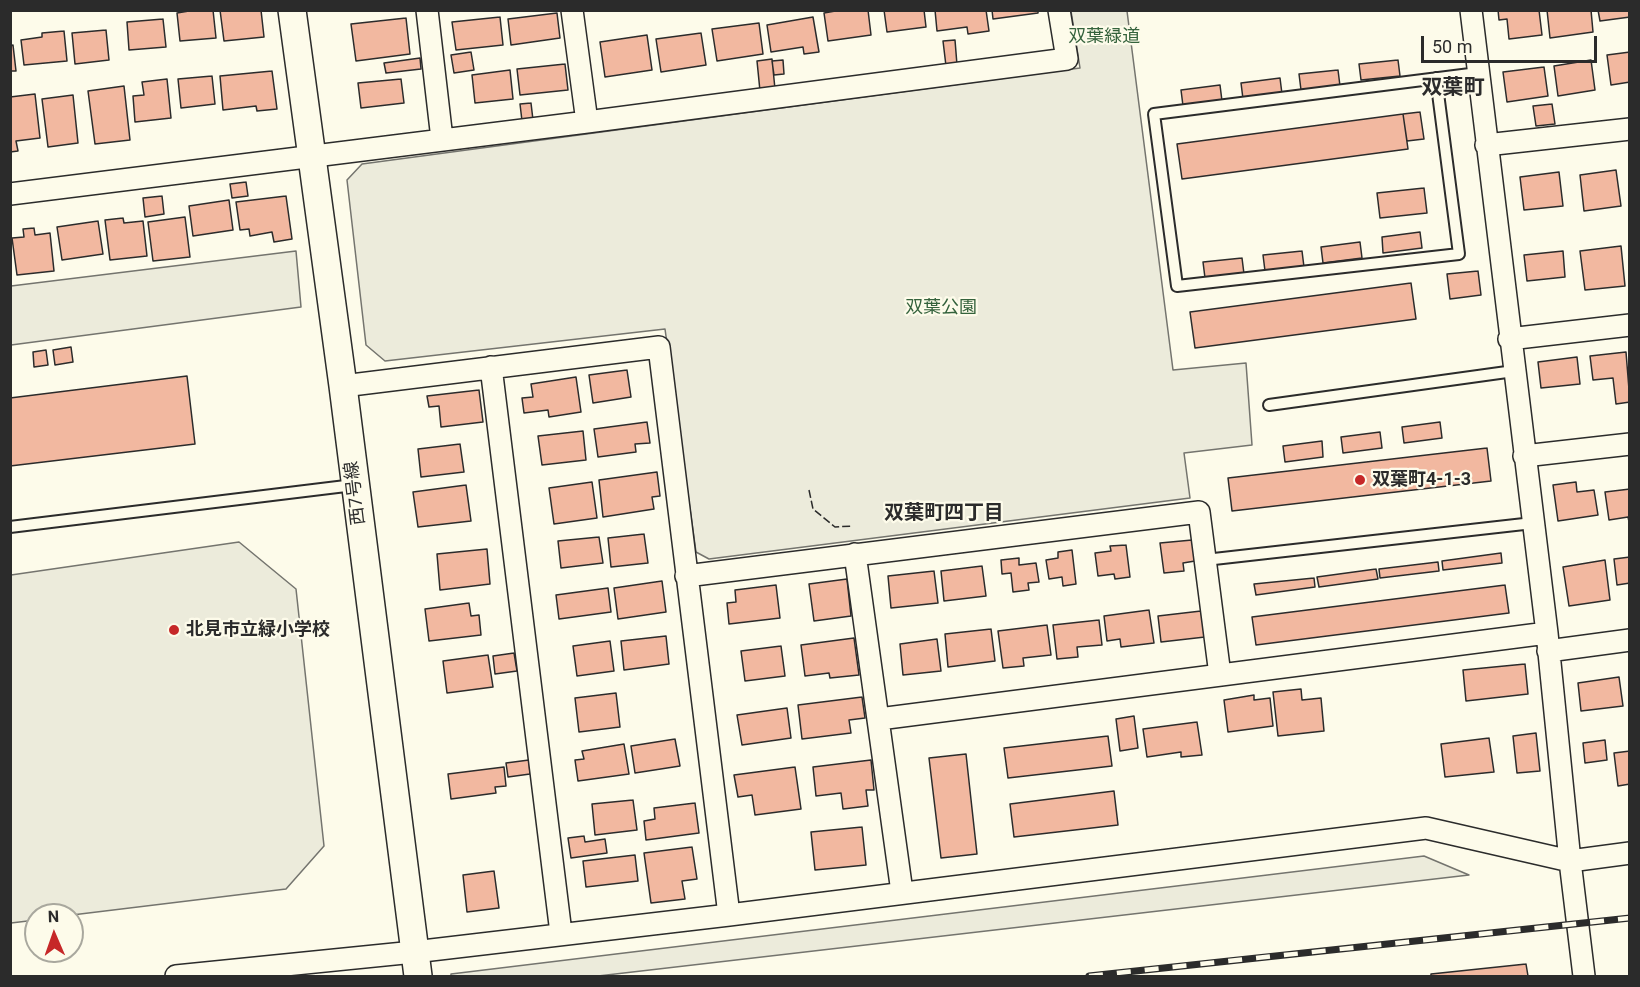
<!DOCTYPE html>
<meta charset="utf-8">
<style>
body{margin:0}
#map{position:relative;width:1640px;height:987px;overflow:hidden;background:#fdfbea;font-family:Roboto,sans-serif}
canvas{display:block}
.frame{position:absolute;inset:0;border:12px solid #2b2b2b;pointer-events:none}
.north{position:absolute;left:24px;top:903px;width:60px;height:60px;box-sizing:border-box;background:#fdfbea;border:2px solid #a9a89e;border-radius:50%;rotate:358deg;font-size:16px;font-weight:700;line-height:24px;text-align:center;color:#2b2b2b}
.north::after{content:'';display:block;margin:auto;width:21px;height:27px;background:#c62828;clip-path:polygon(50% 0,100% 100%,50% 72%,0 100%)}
.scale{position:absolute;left:1421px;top:36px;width:176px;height:27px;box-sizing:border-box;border:3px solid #2b2b2b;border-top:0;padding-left:8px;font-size:18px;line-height:21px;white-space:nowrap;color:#2b2b2b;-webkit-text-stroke:4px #fdfbea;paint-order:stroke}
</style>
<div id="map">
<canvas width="1640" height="987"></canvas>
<div class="frame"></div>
<div class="north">N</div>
<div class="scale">50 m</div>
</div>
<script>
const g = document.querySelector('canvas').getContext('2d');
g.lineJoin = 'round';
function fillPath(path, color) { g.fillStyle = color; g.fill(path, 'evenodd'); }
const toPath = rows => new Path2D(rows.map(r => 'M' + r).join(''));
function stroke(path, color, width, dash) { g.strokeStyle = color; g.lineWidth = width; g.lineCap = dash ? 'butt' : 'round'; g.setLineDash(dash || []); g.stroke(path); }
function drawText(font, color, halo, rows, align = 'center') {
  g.font = font + ' Roboto,"Noto Sans JP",sans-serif'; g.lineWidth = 4.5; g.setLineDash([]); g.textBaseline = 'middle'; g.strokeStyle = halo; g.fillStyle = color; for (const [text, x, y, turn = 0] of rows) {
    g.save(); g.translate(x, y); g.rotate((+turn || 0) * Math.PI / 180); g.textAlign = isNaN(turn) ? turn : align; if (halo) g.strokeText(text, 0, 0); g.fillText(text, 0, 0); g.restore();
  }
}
const green = toPath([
 [1071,11,1127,11,1173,370,1246,363,1252,445,1184,453,1190,498,709,559,696,552,665,329,385,361,366,345,347,180,362,164,1080,68,1071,11],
 [296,251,301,307,11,345,11,286,296,251],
 [239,542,296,589,324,846,286,889,72,915,36,915,36,920,11,923,11,575,239,542],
 [1424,856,1469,875,598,976,451,976,451,974,1424,856]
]);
const building = toPath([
 [195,10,213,10,216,38,180,41,177,13,195,10],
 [220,10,261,10,264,37,224,41,220,10],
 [841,10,868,10,871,35,828,41,824,13,841,10],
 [884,10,924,10,926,27,887,32,884,10],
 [935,10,986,10,989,31,968,34,967,27,937,31,935,10],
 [992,10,1038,10,1038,13,993,19,992,10],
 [1498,10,1539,10,1542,35,1509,39,1507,19,1499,20,1498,10],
 [1547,10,1591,10,1593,32,1550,38,1547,10],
 [1598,10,1630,10,1630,17,1600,21,1598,10],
 [557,13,560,38,511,45,508,19,557,13],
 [500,17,503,45,456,50,452,22,500,17],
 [813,17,819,52,804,54,803,47,771,52,767,25,813,17],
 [406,18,410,54,356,61,351,24,406,18],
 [163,19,166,47,129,50,127,22,163,19],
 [759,23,763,54,717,61,712,29,759,23],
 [106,30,109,60,75,64,72,33,106,30],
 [64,31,67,61,24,65,21,40,42,37,42,33,64,31],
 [701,33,706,65,661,72,656,39,701,33],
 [647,35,652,70,605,77,600,42,647,35],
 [955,40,957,65,946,66,943,41,955,40],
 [13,45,16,71,10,71,10,46,13,45],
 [471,52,474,70,454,73,451,55,471,52],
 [1630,52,1630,82,1611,85,1607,55,1630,52],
 [420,58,421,69,386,73,384,63,420,58],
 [772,59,775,89,760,91,757,61,772,59],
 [783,60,784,74,774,75,772,61,783,60],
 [1398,60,1400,76,1361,80,1359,64,1398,60],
 [1591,60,1595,90,1558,96,1554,66,1591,60],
 [565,64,568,90,520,95,517,69,565,64],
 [1544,67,1548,96,1507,102,1503,72,1544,67],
 [510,70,513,99,475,103,472,75,510,70],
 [1338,70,1340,86,1301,90,1299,74,1338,70],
 [272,71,277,109,257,111,256,106,223,110,220,76,272,71],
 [212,76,215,104,181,108,178,79,212,76],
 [1280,78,1282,94,1243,99,1241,83,1280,78],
 [167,79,171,118,135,122,133,96,144,95,142,82,167,79],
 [401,79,404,103,361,108,358,83,401,79],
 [1220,85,1222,101,1183,106,1181,90,1220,85],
 [124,86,130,140,95,144,88,91,124,86],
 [35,94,40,138,16,141,18,151,10,152,10,97,35,94],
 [73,95,78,143,48,147,42,99,73,95],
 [531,103,533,120,522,121,520,104,531,103],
 [1552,104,1555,124,1536,126,1533,106,1552,104],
 [1420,112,1424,139,1407,141,1403,114,1420,112],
 [1403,114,1408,149,1182,179,1177,144,1403,114],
 [1616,170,1621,206,1584,211,1580,175,1616,170],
 [1559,172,1563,206,1524,210,1520,177,1559,172],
 [246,182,248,196,232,198,230,184,246,182],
 [1424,188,1427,213,1380,218,1377,193,1424,188],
 [162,196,164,214,145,217,143,198,162,196],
 [286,196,292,239,274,242,272,232,250,236,249,229,240,230,236,202,286,196],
 [229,200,233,230,193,236,189,206,229,200],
 [185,217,190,257,153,261,148,222,185,217],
 [123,218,124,223,143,221,147,256,110,260,105,220,123,218],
 [98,221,103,254,62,260,57,227,98,221],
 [34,228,35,235,50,233,54,271,17,275,12,238,24,237,23,229,34,228],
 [1420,232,1422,248,1383,253,1382,237,1420,232],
 [1360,242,1362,258,1323,263,1321,247,1360,242],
 [1621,246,1625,286,1585,290,1580,251,1621,246],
 [1302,251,1304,267,1265,271,1263,255,1302,251],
 [1563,251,1565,277,1527,281,1524,255,1563,251],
 [1242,258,1244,274,1205,278,1203,262,1242,258],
 [1478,271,1481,295,1450,299,1447,274,1478,271],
 [1411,283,1416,319,1195,348,1190,312,1411,283],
 [71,347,73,362,55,365,53,350,71,347],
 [46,350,48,365,34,367,33,352,46,350],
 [1626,352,1630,402,1616,404,1613,378,1593,380,1590,356,1626,352],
 [1577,357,1580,384,1541,388,1538,362,1577,357],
 [627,370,631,397,593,403,589,375,627,370],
 [187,376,195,444,10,466,10,398,187,376],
 [576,377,581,412,549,417,548,410,524,413,522,398,533,397,531,384,576,377],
 [479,390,483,422,441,427,439,406,429,407,427,396,479,390],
 [647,422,650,443,635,444,636,452,598,457,594,429,647,422],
 [1440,422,1442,438,1404,443,1402,427,1440,422],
 [583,431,586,460,542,465,538,436,583,431],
 [1380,432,1382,448,1343,453,1341,437,1380,432],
 [1322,441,1323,457,1285,462,1283,446,1322,441],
 [460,444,464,472,421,477,418,449,460,444],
 [1487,448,1491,481,1232,511,1228,478,1487,448],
 [657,472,660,496,652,497,654,509,603,517,599,480,657,472],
 [592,482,597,518,554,524,549,488,592,482],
 [1576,482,1577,492,1594,490,1598,515,1558,521,1553,485,1576,482],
 [466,485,471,521,418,527,413,492,466,485],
 [1630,489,1630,526,1628,517,1609,520,1605,492,1630,489],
 [644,534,648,563,611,567,608,538,644,534],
 [599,537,603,563,561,568,558,541,599,537],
 [1192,540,1195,561,1183,563,1184,571,1164,573,1160,543,1192,540],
 [1126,545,1130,577,1115,579,1114,574,1098,576,1095,553,1111,551,1110,546,1126,545],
 [487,549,490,584,440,590,437,554,487,549],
 [1072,550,1076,584,1063,586,1062,577,1049,579,1046,560,1058,558,1058,552,1072,550],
 [1501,553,1502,563,1443,570,1442,561,1501,553],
 [1630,557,1630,583,1617,585,1614,559,1630,557],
 [1019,558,1019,565,1036,563,1039,582,1028,583,1029,590,1013,592,1011,573,1002,574,1001,560,1019,558],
 [1605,560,1610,600,1569,606,1563,567,1605,560],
 [1438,562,1439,571,1380,578,1379,569,1438,562],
 [982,566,986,596,944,601,941,571,982,566],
 [1376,569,1378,579,1319,587,1317,577,1376,569],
 [934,571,938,603,891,608,888,576,934,571],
 [1314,578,1315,587,1256,595,1254,584,1314,578],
 [847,579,851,616,814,621,809,584,847,579],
 [662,581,666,612,618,619,614,588,662,581],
 [776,585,780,618,729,624,727,603,736,602,735,590,776,585],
 [1505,585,1509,613,1256,645,1252,617,1505,585],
 [608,588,611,612,559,619,556,595,608,588],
 [469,603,471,616,479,615,481,635,429,641,425,609,469,603],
 [1149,610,1154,643,1121,647,1120,639,1107,641,1104,616,1149,610],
 [1201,611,1205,637,1161,642,1158,616,1201,611],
 [1099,620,1102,645,1077,647,1078,657,1057,659,1053,625,1099,620],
 [1047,625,1051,655,1023,658,1024,666,1003,668,998,631,1047,625],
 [991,629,995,661,948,667,945,634,991,629],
 [666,636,669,664,624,670,621,641,666,636],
 [854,638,859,675,830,678,829,673,805,676,801,645,854,638],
 [937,639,941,671,903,675,900,644,937,639],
 [610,641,614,671,577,676,573,646,610,641],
 [781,646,785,676,745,681,741,651,781,646],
 [514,653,517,671,495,674,493,656,514,653],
 [488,655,493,687,447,693,443,661,488,655],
 [1525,664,1528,694,1466,701,1463,670,1525,664],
 [1619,677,1623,706,1581,711,1578,683,1619,677],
 [1301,689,1302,700,1321,698,1324,731,1278,736,1273,692,1301,689],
 [616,693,620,727,579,732,575,698,616,693],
 [1254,695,1254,700,1270,698,1273,726,1228,732,1224,700,1254,695],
 [862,697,865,718,849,720,851,733,802,739,798,705,862,697],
 [787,708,791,738,742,745,737,715,787,708],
 [1134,716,1138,748,1120,751,1116,719,1134,716],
 [1197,722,1202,755,1181,757,1181,752,1147,757,1143,729,1197,722],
 [1536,733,1540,771,1517,773,1513,736,1536,733],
 [1108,736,1112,766,1008,778,1004,748,1108,736],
 [1489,738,1494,772,1445,777,1441,744,1489,738],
 [675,739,680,766,635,773,631,746,675,739],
 [1605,740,1607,760,1585,763,1583,743,1605,740],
 [624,744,629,774,578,781,575,760,584,759,582,751,624,744],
 [1630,751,1630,784,1618,786,1614,753,1630,751],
 [966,754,977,854,941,858,929,758,966,754],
 [529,760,530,774,508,777,506,763,529,760],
 [871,760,874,790,866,790,868,806,843,809,841,793,816,796,813,767,871,760],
 [504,767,506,786,495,787,496,793,451,799,448,774,504,767],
 [795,767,801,809,755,815,752,795,738,797,734,775,795,767],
 [1114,791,1118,825,1014,837,1010,804,1114,791],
 [633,800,637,830,595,835,592,804,633,800],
 [695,803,699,833,646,840,644,821,655,819,654,808,695,803],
 [862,827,866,865,815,870,811,832,862,827],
 [584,836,585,842,605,839,607,853,571,858,568,838,584,836],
 [692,847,697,879,682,881,685,899,651,903,644,853,692,847],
 [635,855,638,881,586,887,583,861,635,855],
 [494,871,499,908,467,912,463,875,494,871],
 [1526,964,1528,976,1431,976,1431,974,1526,964]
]);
const service = toPath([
 [1436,78,1459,254,1177,286,1154,114,1478,73],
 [1269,405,1514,371],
 [10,527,354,485],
 [1205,560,1533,523]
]);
const minor = toPath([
 [427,10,442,139],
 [572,10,587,122],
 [1471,10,1547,633,1570,861,1584,976],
 [1486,145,1630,129],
 [10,194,587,122,1067,59,1059,10],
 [1509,339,1630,325],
 [491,367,561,933],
 [343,386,659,347,729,915],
 [1524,456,1630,444],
 [855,554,902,892],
 [686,576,1199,512,1220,675],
 [1548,651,1630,640],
 [879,719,1547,633],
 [176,976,414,952,729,915,1426,828,1570,861,1630,853]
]);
const tertiary = toPath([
 [292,10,343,386,418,976]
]);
const rail = toPath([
 [1089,976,1630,918]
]);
const fence = toPath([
 [809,490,813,509,835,527,853,526]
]);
const markers = [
 [1360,480,6,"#c62828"],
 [174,630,6,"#c62828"]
];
const parkNames = [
 ["双葉緑道",1104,37],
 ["双葉公園",941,308]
];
const poiNames = [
 ["双葉町4-1-3",1372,480],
 ["北見市立緑小学校",186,630]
];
const streetNames = [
 ["西7号線",356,493,-97]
];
const neighbourhoodNames = [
 ["双葉町四丁目",944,514]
];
const quarterNames = [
 ["双葉町",1453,89]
];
fillPath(green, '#ecebdb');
stroke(green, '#74746e', 1.5);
fillPath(building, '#f2b8a0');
stroke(building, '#2b2b2b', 1.5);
stroke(service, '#2b2b2b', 14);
stroke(minor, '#2b2b2b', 24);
stroke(tertiary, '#2b2b2b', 30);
stroke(service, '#fdfbea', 10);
stroke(minor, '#fdfbea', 21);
stroke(tertiary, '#fdfbea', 27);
stroke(rail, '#2b2b2b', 7);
stroke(rail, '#fdfbea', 4.5, [14]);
stroke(fence, '#2b2b2b', 1.5, [8, 3]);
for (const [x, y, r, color] of markers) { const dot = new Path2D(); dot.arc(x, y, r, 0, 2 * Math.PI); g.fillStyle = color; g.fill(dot); stroke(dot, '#fdfbea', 2); }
drawText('18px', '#34623c', '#fdfbea', parkNames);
drawText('bold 18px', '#2b2b2b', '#fdfbea', poiNames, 'left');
drawText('18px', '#2b2b2b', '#fdfbea', streetNames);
drawText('bold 20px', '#2b2b2b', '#fdfbea', neighbourhoodNames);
drawText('bold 21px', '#2b2b2b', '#fdfbea', quarterNames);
</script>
